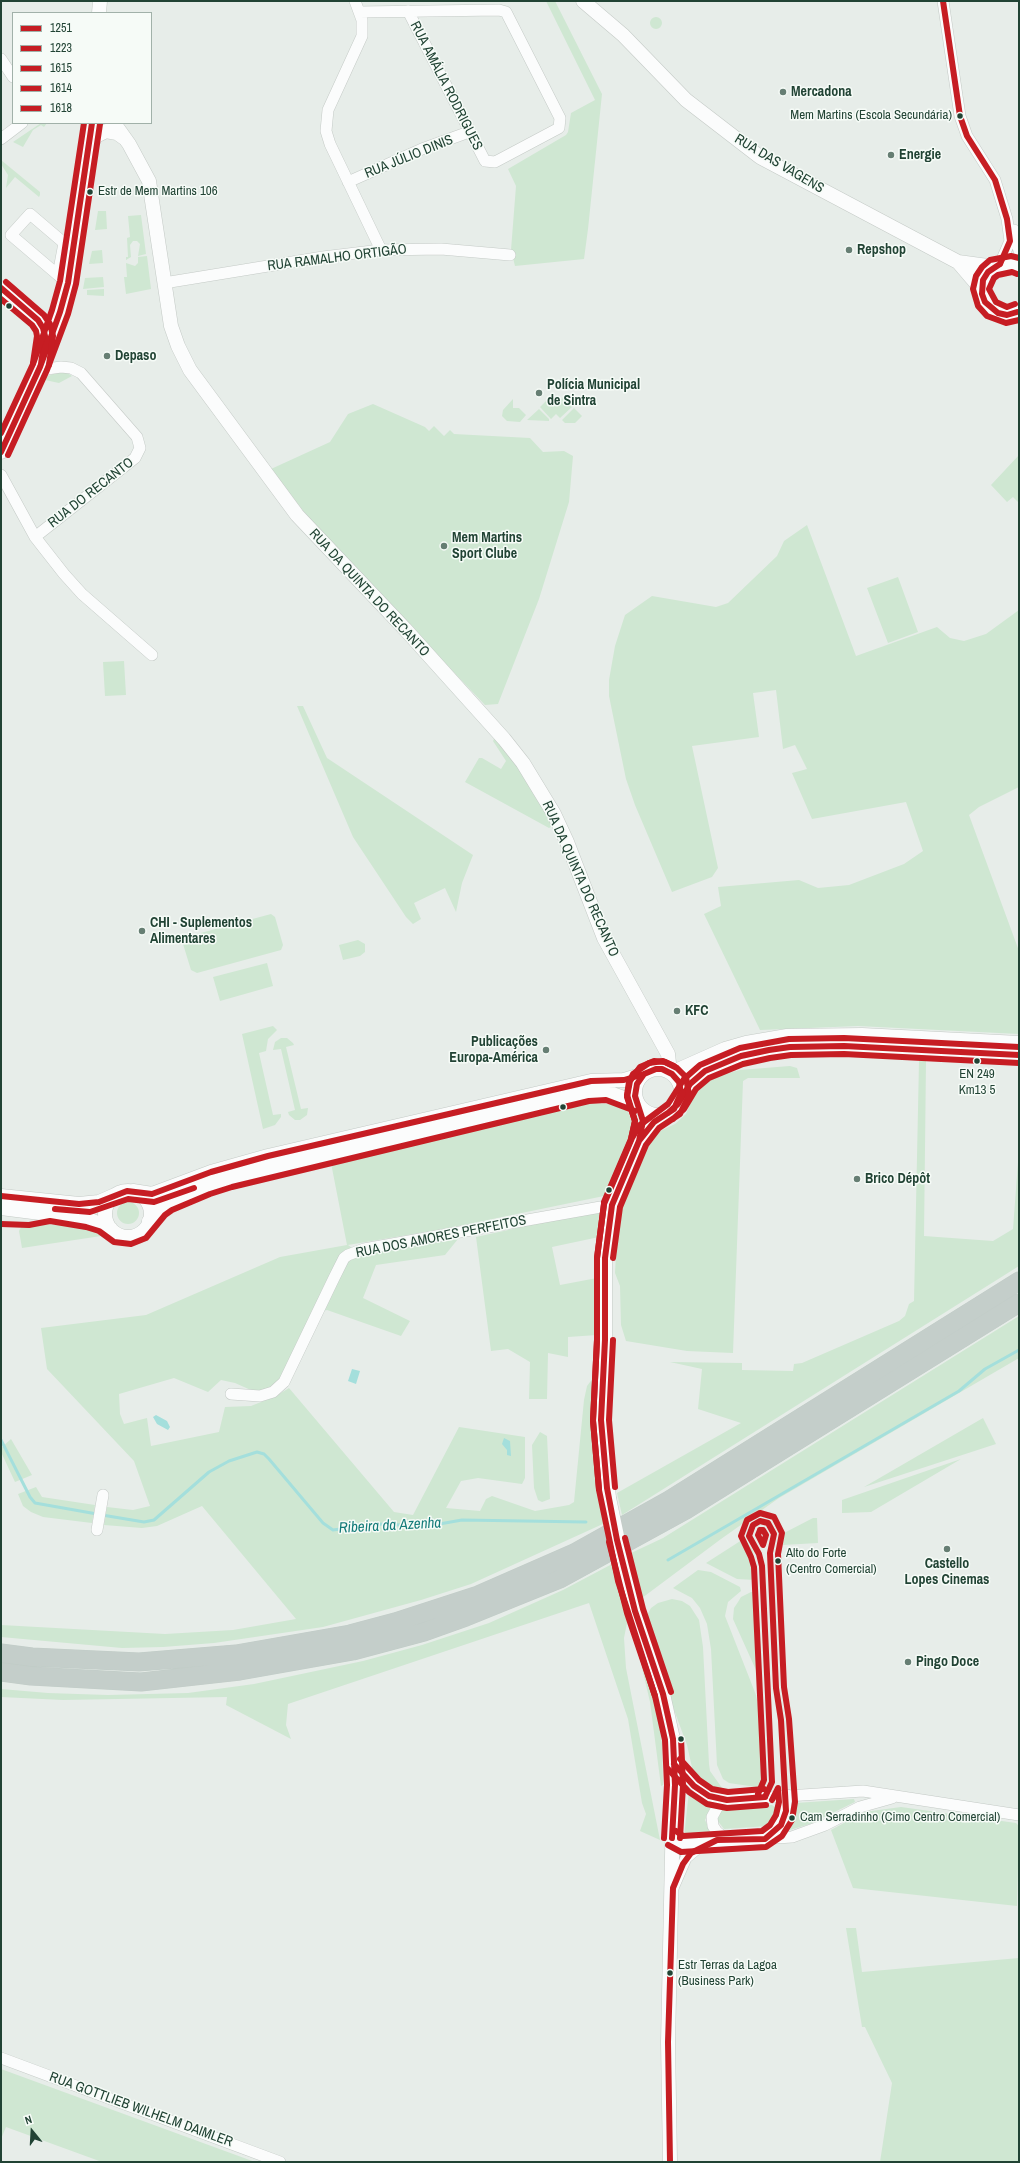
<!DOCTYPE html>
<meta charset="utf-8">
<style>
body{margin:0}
#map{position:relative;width:1020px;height:2163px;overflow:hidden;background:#e7ede9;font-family:"Archivo Narrow",sans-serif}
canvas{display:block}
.frame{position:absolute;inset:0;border:2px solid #214334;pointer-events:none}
.legend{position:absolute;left:12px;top:12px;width:140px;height:112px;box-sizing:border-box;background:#f6fbf7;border:1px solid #a1b1a9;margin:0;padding:5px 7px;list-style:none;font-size:12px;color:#214334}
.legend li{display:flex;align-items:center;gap:8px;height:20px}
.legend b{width:20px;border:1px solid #a1b1a9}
.north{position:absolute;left:12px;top:2111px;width:40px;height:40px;-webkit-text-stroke:3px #f6fbf7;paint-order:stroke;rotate:342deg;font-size:11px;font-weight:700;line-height:16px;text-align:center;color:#214334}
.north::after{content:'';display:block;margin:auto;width:14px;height:18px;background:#214334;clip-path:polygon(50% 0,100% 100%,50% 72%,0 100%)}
</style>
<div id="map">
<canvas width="1020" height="2163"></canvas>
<div class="frame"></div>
<ul class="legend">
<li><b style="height:5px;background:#c61d23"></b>1251</li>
<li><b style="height:5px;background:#c61d23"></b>1223</li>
<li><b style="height:5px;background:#c61d23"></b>1615</li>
<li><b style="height:5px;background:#c61d23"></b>1614</li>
<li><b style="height:5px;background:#c61d23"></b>1618</li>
</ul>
<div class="north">N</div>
</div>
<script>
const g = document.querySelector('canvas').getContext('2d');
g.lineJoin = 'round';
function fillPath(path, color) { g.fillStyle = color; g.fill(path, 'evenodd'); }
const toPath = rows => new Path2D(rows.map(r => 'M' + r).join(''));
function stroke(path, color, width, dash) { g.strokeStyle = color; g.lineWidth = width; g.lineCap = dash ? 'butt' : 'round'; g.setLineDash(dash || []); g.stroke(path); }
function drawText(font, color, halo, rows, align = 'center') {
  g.font = font + ' "Archivo Narrow",sans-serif'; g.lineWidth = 3; g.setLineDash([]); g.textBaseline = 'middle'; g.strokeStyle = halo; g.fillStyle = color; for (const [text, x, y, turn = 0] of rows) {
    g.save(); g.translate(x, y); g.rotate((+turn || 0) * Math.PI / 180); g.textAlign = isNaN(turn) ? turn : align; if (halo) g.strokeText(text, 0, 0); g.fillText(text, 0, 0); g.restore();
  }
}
const green = toPath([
 [546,1,555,1,602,94,588,229,584,259,515,266,511,250,516,186,508,169,566,135,568,132,571,113,595,100],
 '650 23a6 6 0 1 1 12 0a6 6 0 1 1-12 0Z',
 [41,123,47,123,44,127,41,125,33,130,23,147,13,142],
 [1,160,40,192,40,195,39,197,15,177,6,188,8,175,1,164],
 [98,211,106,211,107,229,95,230],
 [141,215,146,254,138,256,140,244,137,241,133,241,130,245,131,257,126,260,126,257,128,257,127,238,130,237,128,216],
 [102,250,103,263,89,264,92,251],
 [147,256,151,289,126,294,124,277,127,277,126,263,135,266,138,263,138,257],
 [103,277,104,287,83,289,85,278],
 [104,289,104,296,87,295,87,290],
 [58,372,66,372,72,376,59,383,45,380,46,377],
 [552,395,559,402,563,397,573,406,560,418,556,414,551,419,540,407],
 [513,399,513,408,519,408,526,415,520,422,507,421,502,416,503,410],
 [373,404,425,427,429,431,434,426,444,436,450,430,454,434,530,438,543,452,564,451,573,456,569,502,539,599,498,704,485,705,317,529,271,469,330,442,348,414],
 [574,408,582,416,575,423,565,423,562,420],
 [539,409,549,419,549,421,527,420],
 [1019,455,1019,503,1013,497,1007,502,991,485],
 [807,525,856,656,937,627,950,638,964,641,986,634,1019,610,1019,787,979,807,969,815,1019,951,1019,1034,858,1026,760,1030,704,914,721,906,718,887,799,880,818,888,849,885,904,864,923,851,906,802,812,819,792,773,807,769,795,745,783,749,776,690,753,693,759,737,692,746,718,868,712,877,672,892,635,805,626,779,609,696,609,680,615,646,625,615,652,596,716,607,728,603,777,556,784,541],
 [898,577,918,632,888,643,867,588],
 [124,661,126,695,105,696,103,662],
 [297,706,303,706,327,758,473,855,462,883,456,912,445,888,414,903,421,919,413,924,406,917,353,837],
 [495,737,518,766,553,826,549,828,465,782,479,758,482,758,501,769,506,761,493,741],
 [271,914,275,917,283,945,281,950,197,973,191,970,183,944,186,937],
 [358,940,365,944,365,952,360,956,343,960,339,945],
 [267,963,273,986,220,1001,213,977],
 [273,1026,277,1030,268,1039,266,1051,259,1053,273,1115,281,1114,281,1117,275,1125,263,1129,242,1034],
 [281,1038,287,1038,293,1043,294,1045,286,1047,301,1109,308,1108,307,1115,300,1120,295,1120,289,1115,288,1112,295,1110,281,1049,273,1050,275,1042],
 [919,1061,926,1061,924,1236,993,1241,1013,1229,1019,1149,1019,1266,622,1515,617,1493,741,1423,698,1409,702,1369,670,1362,742,1363,742,1370,793,1371,794,1364,802,1363,899,1321,905,1316,909,1304,914,1301],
 [790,1066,797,1068,800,1078,748,1078,743,1081,733,1353,687,1351,626,1341,621,1325,620,1286,615,1273,617,1235,624,1196,649,1141,656,1133,675,1124,686,1114,694,1094,705,1082,717,1076,740,1070],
 [587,1103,612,1104,622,1106,628,1112,633,1123,632,1131,604,1196,449,1228,348,1245,362,1255,458,1239,445,1255,376,1265,363,1298,410,1321,401,1336,327,1310,313,1314,280,1381,269,1390,253,1391,235,1383,221,1380,208,1392,174,1378,119,1394,120,1414,124,1424,147,1418,151,1446,219,1432,225,1407,251,1406,276,1396,289,1388,394,1512,413,1515,459,1427,525,1437,525,1478,522,1484,478,1478,461,1481,446,1508,480,1511,486,1499,492,1496,535,1511,569,1505,574,1502,584,1400,587,1386,593,1378,596,1379,595,1440,601,1501,605,1523,471,1584,421,1600,323,1627,214,1643,163,1647,122,1648,1,1637,1,1625,165,1634,233,1630,296,1619,202,1506,157,1526,142,1528,104,1525,107,1507,133,1510,150,1506,134,1461,47,1369,41,1328,146,1315,280,1257,347,1245,331,1163],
 '117 1213a11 11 0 1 1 22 0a11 11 0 1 1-22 0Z',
 [600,1210,599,1237,552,1247,560,1285,597,1278,597,1335,568,1337,568,1357,548,1353,547,1399,529,1399,530,1362,508,1349,491,1351,476,1237],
 [23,1223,79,1226,97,1231,101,1236,22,1248,19,1231],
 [1019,1316,1019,1358,779,1498,721,1539,638,1601,629,1554,663,1538],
 [983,1418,996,1444,864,1487],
 [540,1432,547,1436,550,1499,542,1502,538,1500,534,1488,532,1445],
 [11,1439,32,1475,15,1482,1,1452,1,1448],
 [961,1459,871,1512,842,1513,842,1500],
 [36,1487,42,1497,95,1505,92,1523,43,1517,31,1512,23,1506,18,1494],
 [813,1518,817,1518,818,1543,783,1545,784,1533],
 [745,1538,753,1551,755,1580,737,1579,706,1563],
 [614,1563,628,1618,624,1638,626,1668,660,1840,640,1831,646,1814,642,1803,628,1719,589,1603,288,1704,286,1725,291,1739,226,1705,227,1697,63,1700,1,1697,1,1689,48,1693,108,1695,188,1693,254,1684,363,1661,422,1645,489,1623,563,1590],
 [698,1570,711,1572,740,1587,741,1591,728,1602,725,1616,756,1695,762,1724,765,1781,764,1784,756,1787,729,1783,723,1779,717,1765,711,1649,707,1624,700,1608,692,1598,673,1588],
 [751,1592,756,1592,760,1679,733,1619,734,1608,738,1602,741,1597],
 [672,1599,682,1601,690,1606,699,1620,703,1647,709,1764,710,1771,725,1792,716,1791,702,1783,693,1772,687,1745,653,1653,644,1621,651,1608,658,1603],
 [644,1657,643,1661,654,1693,662,1743,663,1785,661,1786,650,1702,640,1659],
 [689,1791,710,1805,711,1808,705,1820,712,1835,684,1837],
 [854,1799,855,1802,810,1824,790,1830,796,1809,796,1803],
 [772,1805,776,1808,775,1816,774,1821,768,1826,724,1829,717,1820,721,1809,725,1807],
 [901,1807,1016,1823,1019,1826,1017,1906,853,1888,831,1830,864,1812],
 [846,1928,856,1928,862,1972,1019,1958,1019,2162,880,2162,892,2083,865,2027,862,2027],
 [1,2069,255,2162,102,2162,6,2127,1,2139]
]);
const water = toPath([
 [352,1369,360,1371,356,1384,348,1381],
 [156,1415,167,1421,170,1427,168,1430,157,1424,153,1417],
 [504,1438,510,1441,511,1456,507,1455,507,1450,502,1444]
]);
const stream = toPath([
 [1,1440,30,1497,35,1503,97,1514],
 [102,1515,144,1522,154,1520,209,1472,229,1461,257,1452,264,1454,269,1459,323,1523,333,1530,377,1524,428,1526,462,1520,586,1522],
 [668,1560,959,1391,985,1369,1019,1350]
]);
const minor = toPath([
 [355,1,362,20,362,36,328,110,326,131,330,144,381,250],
 [943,1,960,116,967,136,995,180,1007,219,1010,241,1000,264],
 [359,12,499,10,506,12,560,118,559,128,495,162,485,161,408,11],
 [1,59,13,77],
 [1,139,22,123],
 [348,182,422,149,469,132],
 [1014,230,1019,251],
 [58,275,11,235,30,214,64,243,58,275,68,283],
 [164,283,323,257,381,250,441,249,510,255],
 [1,475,35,537,64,574,82,594,152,655],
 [35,537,135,458,140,448,137,437,81,373,71,368,61,367,47,369,35,378],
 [231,1394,260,1396,273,1392,284,1382,334,1278,344,1258,348,1255,364,1249,612,1205],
 [97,1530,103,1495],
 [674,1764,701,1791,709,1796,727,1800,863,1791,1019,1815],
 [727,1800,718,1806,712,1817,713,1826,717,1832,728,1840],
 [672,1838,681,1844,792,1837,825,1825,860,1807,892,1798],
 [765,1839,776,1831,784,1818,787,1795],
 [673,1888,686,1858,698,1848,707,1844],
 [1,2058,280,2162]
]);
const tertiary = toPath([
 [583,1,623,35,686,100,760,157,958,262,995,267],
 [99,13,100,1],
 [114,123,129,144,149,181,171,326,178,346,190,370,297,515,405,629,504,739,523,763,554,814,567,842,604,938,668,1054,670,1072],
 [89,148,96,136,106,131,117,133,124,138],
 [958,262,981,289],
 [1019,266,1012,264,995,267,988,272,983,280,981,289,985,302,991,309,1007,315,1019,311],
 [1,288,38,320,45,336,44,347],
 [1,452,40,367,60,312,68,283,82,199,92,123],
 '635 1092a23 23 0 1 1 46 0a23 23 0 1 1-46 0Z',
 [671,1073,725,1049,746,1043,787,1036,862,1035,1019,1043],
 [680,1098,690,1084,705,1071,741,1056,790,1047,844,1046,912,1048,1019,1055],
 [133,1191,152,1194,211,1172,268,1156,591,1081,624,1080,644,1074],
 '105 1214a23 23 0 1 1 46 0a23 23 0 1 1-46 0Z',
 [1,1196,79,1204,99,1202,115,1195],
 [1,1208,88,1219,111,1229],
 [149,1221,159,1209,186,1194,230,1179,271,1168,588,1093,607,1092,638,1103],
 [609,1498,601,1420,605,1340,605,1258,612,1205,639,1141,654,1122,669,1112],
 [626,1579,635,1611,663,1694,673,1739,674,1764,668,2042,670,2162]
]);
const trunk = toPath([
 [1,1653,32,1657,139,1662,236,1654,350,1634,395,1622,478,1595,574,1553,669,1500,1019,1281],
 [1,1672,31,1676,141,1682,240,1671,353,1651,424,1632,466,1617,560,1579,686,1510,1019,1303]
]);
const tertiaryBridge = toPath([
 [609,1498,626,1579]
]);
const bus1 = toPath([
 [943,1,960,116,967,136,995,180,1007,219,1010,241,1000,264],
 [1000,264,988,272,983,280,982,294,985,302,998,313,1007,315,1017,312],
 [656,1069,662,1069,672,1074,679,1082,681,1093,674,1109,654,1122,639,1141,643,1121,635,1096,637,1084,644,1074,656,1069],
 [668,1113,678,1104,690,1084,705,1071,741,1056,769,1050,790,1047,844,1046,1019,1055],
 [1,1196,79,1204,99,1202,127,1191,152,1194,211,1172,268,1156,591,1081,624,1080,644,1074],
 [612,1205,639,1141],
 [612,1205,639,1141],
 [605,1258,605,1340],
 [605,1258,605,1340],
 [605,1258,612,1205],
 [601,1420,607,1488],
 [601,1420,607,1488],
 [601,1420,605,1340],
 [607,1488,617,1540],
 [607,1488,617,1540],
 [617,1540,635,1611],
 [617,1540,635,1611],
 [635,1611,663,1694],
 [635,1611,663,1694],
 [663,1694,673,1739],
 [663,1694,673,1739],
 [674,1764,694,1786,709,1796,727,1800,765,1797],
 [672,1838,675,1785,673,1739],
 [670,2162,668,2042,673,1888,683,1864,691,1853,717,1840,765,1839,781,1825,786,1811,781,1720,776,1688,770,1553,774,1534,768,1523,760,1521,753,1525,749,1536,759,1554,762,1566,772,1782,765,1797]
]);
const bus2 = toPath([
 [1015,304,1007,307,996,302,989,289,994,278,998,275,1012,272,1017,274],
 [673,1119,684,1109,696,1089,709,1078,743,1064,770,1058,791,1055,844,1054,1019,1063],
 [604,1202,631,1139,635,1121,627,1097,630,1081,640,1067,654,1061,665,1062,677,1068,686,1077,689,1095,680,1114,659,1128,646,1145,620,1207,613,1258],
 [55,1209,90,1212,128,1199,154,1202,194,1188],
 [1,1224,29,1225,50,1221,86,1227,99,1231,114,1242,131,1244,146,1238,165,1215,172,1210,210,1194,232,1187,589,1101,606,1100,635,1111],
 [597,1258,604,1204],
 [597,1340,593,1420,599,1489],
 [613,1340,609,1420,615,1487],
 [625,1538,643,1609,671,1692],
 [609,1542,627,1613,655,1696],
 [668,1769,689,1792,707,1804,727,1808,766,1805],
 [680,1838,683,1785,681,1738],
 [668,1845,681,1852,766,1847,782,1836,792,1820,795,1802,789,1719,784,1687,778,1554,782,1533,774,1517,760,1513,747,1520,741,1536,751,1557,754,1567,764,1780,758,1794]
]);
const bus3 = toPath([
 [1019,258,1011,256,990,260,982,267,976,276,973,289,978,306,987,316,1006,323,1019,320],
 [631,1139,635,1121,627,1095,629,1082,633,1074,649,1063,663,1061,674,1066],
 [760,1530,763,1530,766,1535,763,1545,758,1535,760,1530],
 [680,1759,699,1780,712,1789,728,1792,764,1789],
 [676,1831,683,1836,762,1831,770,1825,776,1815,779,1802,778,1788,772,1800],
 [664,1838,667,1785,665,1740,655,1696,618,1581,599,1490,593,1421,597,1340,597,1258,604,1204,632,1138,640,1125,668,1104,684,1079,700,1065,740,1048,789,1039,844,1038,1019,1047]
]);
const bus4 = toPath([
 [1,288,38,320,43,328,45,336,41,364],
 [1,452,40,367,60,312,68,283,92,123]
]);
const bus5 = toPath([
 [1,299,32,325,36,331,37,336,33,363],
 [8,455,47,370,68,314,76,284,100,124]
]);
const bus6 = toPath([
 [6,282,44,315,50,324,53,336,49,365],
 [1,433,33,364,52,310,60,281,84,123]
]);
const markers = [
 [783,92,4,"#667e73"],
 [960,116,3.5,"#214334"],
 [891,155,4,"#667e73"],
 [90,192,3.5,"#214334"],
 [849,250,4,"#667e73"],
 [9,306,3.5,"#214334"],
 [107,356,4,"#667e73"],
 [539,393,4,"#667e73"],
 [444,546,4,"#667e73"],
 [142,931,4,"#667e73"],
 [677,1011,4,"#667e73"],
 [546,1050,4,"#667e73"],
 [977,1061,3.5,"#214334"],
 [563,1107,3.5,"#214334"],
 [857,1179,4,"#667e73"],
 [609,1190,3.5,"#214334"],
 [947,1549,4,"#667e73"],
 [778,1561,3.5,"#214334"],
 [908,1662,4,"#667e73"],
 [681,1739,3.5,"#214334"],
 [792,1818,3.5,"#214334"],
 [670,1973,3.5,"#214334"]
];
const busNames = [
 ["Mem Martins (Escola Secundária)",952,116,"right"],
 ["Estr de Mem Martins 106",98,192],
 ["EN 249",977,1075,"center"],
 ["Km13 5",977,1091,"center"],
 ["Alto do Forte",786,1554],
 ["(Centro Comercial)",786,1570],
 ["Cam Serradinho (Cimo Centro Comercial)",800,1818],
 ["Estr Terras da Lagoa",678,1966],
 ["(Business Park)",678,1982]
];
const streetNames = [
 ["RUA AMÁLIA RODRIGUES",446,86,63],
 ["RUA JÚLIO DINIS",409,157,-22],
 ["RUA DAS VAGENS",779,164,31],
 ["RUA RAMALHO ORTIGÃO",337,258,-7],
 ["RUA DO RECANTO",91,493,-38],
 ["RUA DA QUINTA DO RECANTO",369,593,47],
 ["RUA DA QUINTA DO RECANTO",580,879,66],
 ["RUA DOS AMORES PERFEITOS",441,1237,-11],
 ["RUA GOTTLIEB WILHELM DAIMLER",141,2110,20]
];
const poiNames = [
 ["Mercadona",791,92],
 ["Energie",899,155],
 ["Repshop",857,250],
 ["Depaso",115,356],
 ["Polícia Municipal",547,385],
 ["de Sintra",547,401],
 ["Mem Martins",452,538],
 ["Sport Clube",452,554],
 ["CHI - Suplementos",150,923],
 ["Alimentares",150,939],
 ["KFC",685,1011],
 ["Publicações",538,1042,"right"],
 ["Europa-América",538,1058,"right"],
 ["Brico Dépôt",865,1179],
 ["Castello",947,1564,"center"],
 ["Lopes Cinemas",947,1580,"center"],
 ["Pingo Doce",916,1662]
];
const waterNames = [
 ["Ribeira da Azenha",390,1526,-3]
];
fillPath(green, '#cfe7d2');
fillPath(water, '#a4dfdc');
stroke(stream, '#a4dfdc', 3);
stroke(minor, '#c4cac6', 12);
stroke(tertiary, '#c4cac6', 15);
stroke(trunk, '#c1ccc7', 19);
stroke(minor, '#fbfcfc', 11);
stroke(tertiary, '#fbfcfc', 14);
stroke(trunk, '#c4ceca', 18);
stroke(tertiaryBridge, '#c4cac6', 15, []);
stroke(tertiaryBridge, '#fbfcfc', 14);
stroke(bus1, '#c61d23', 6);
stroke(bus2, '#c61d23', 6);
stroke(bus3, '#c61d23', 6);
stroke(bus4, '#c61d23', 6);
stroke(bus5, '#c61d23', 6);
stroke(bus6, '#c61d23', 6);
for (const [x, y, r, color] of markers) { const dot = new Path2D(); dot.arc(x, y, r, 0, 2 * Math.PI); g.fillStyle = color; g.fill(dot); stroke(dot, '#f6fbf7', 1.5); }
drawText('13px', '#214334', '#f6fbf7', busNames, 'left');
drawText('14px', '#214334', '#f6fbf7', streetNames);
drawText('bold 14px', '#214334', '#f6fbf7', poiNames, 'left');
drawText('italic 15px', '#147b79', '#f6fbf7', waterNames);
</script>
